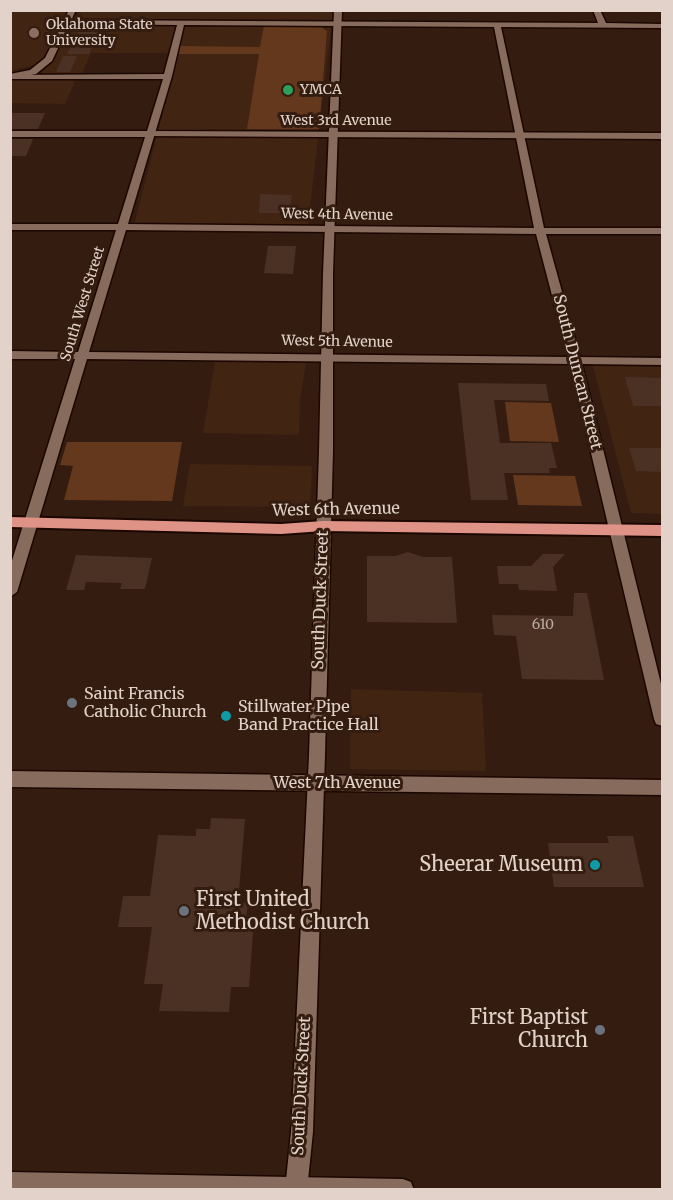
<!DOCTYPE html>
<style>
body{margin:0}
#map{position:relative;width:673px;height:1200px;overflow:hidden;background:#341d10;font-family:Merriweather,serif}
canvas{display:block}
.frame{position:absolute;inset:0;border:12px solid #e2d2ca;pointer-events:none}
</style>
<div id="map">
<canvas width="673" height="1200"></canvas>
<div class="frame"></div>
</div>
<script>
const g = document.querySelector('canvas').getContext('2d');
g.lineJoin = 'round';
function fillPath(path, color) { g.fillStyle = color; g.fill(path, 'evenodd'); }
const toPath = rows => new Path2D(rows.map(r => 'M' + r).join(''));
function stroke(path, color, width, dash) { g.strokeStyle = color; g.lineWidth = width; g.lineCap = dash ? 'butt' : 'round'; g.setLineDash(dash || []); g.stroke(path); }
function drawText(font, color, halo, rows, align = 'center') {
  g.font = font + ' Merriweather,serif'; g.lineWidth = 6; g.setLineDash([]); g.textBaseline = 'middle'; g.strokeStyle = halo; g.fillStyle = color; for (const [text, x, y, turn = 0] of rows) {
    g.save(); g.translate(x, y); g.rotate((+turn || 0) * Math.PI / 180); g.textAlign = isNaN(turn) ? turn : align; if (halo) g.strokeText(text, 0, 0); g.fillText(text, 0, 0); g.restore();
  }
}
const built = toPath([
 [80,10,333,11,308,224,134,225,187,19,76,19],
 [11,11,69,11,41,63,11,71],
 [67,22,181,23,173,53,91,53,81,76,40,76],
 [11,79,76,79,65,104,11,103],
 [215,362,306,363,300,400,299,435,203,433],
 [593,366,662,367,662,514,631,513],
 [190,464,312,466,310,507,183,506],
 [351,689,482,693,486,771,350,769]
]);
const green = toPath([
 [264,26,321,27,327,31,319,129,247,129,259,54,178,54,180,46,260,47],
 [505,402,551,403,559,442,510,441],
 [67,442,182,442,172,501,64,500,73,466,60,465],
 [513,475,575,476,582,506,518,505]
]);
const building = toPath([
 [82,26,101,27,89,54,67,54],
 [63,56,77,56,70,72,56,72],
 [10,113,45,113,38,129,10,129],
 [10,139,33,139,26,156,10,156],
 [260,194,292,195,289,213,259,213],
 [268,246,296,246,293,274,264,273],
 [625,377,663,378,663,406,633,406],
 [458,383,546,384,549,401,494,400,500,443,551,443,557,468,549,468,550,473,504,473,508,500,471,500],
 [629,448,663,448,663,472,636,471],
 [408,552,423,557,452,557,457,623,367,622,367,556,395,556],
 [543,554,565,554,553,567,557,591,519,590,518,584,499,584,497,566,531,566],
 [76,555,152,558,145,589,120,589,122,583,86,582,84,590,66,590],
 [574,593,587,593,604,680,522,679,516,636,494,635,492,615,573,616],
 [211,818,245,819,238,903,248,903,246,919,254,919,249,987,231,987,229,1012,159,1011,163,984,144,984,152,927,118,927,123,896,150,896,158,835,196,836,196,829,210,829],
 [607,836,633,836,644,887,554,887,548,843,609,843]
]);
const minor = toPath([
 [593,10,600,10,606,23,662,24,662,28,501,27,544,228,662,228,662,234,546,234,580,357,662,358,662,365,582,364,662,688,662,726,656,724,654,719,570,364,87,359,17,592,10,597,10,567,75,359,10,359,10,351,78,352,116,230,10,230,10,224,118,224,145,137,10,137,10,131,147,131,163,79,10,79,10,75,164,74,177,25,65,24,64,22,68,20,598,23,593,10],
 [184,25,494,27,534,228,128,224,172,76,184,25],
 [126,230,536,234,568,357,89,352,126,230],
 [10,771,662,780,662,795,10,787,10,771],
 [10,1172,403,1179,411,1182,414,1190,10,1190,10,1172]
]);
const tertiary = toPath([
 [69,10,76,10,52,61,36,74,10,79,10,74,30,70,45,58,69,10],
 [150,131,662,133,662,139,147,136,147,132,150,131]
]);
const secondary = toPath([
 [334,10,342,10,333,273,333,451,325,755,313,1132,307,1190,285,1190,291,1132,309,755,319,451,323,273,334,10]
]);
const trunk = toPath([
 [10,517,281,524,323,521,662,525,662,536,323,531,281,534,10,527,10,517]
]);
const markers = [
 [34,33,6,"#8d6e63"],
 [288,90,6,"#2e9e5b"],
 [72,703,6,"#6b7280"],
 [226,716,6,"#0f9aa8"],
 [595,865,6,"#0f9aa8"],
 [184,911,6,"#6b7280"],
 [600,1030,6,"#6b7280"]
];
const farPoinames = [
 ["Oklahoma State",46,25],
 ["University",46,41],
 ["YMCA",300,90]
];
const farStreetnames = [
 ["West 3rd Avenue",336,121],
 ["West 4th Avenue",337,215,1],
 ["South West Street",83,304,-73],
 ["West 5th Avenue",337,342,1]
];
const numberNames = [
 ["610",543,625]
];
const streetNames = [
 ["South Duncan Street",577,372,76],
 ["West 6th Avenue",336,510,-1],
 ["South Duck Street",321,600,-88],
 ["West 7th Avenue",337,783],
 ["South Duck Street",302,1086,-87]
];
const poiNames = [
 ["Saint Francis",84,694],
 ["Catholic Church",84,712],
 ["Stillwater Pipe",238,707],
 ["Band Practice Hall",238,725]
];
const nearPoinames = [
 ["Sheerar Museum",583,865],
 ["First United",196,900,"left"],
 ["Methodist Church",196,923,"left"],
 ["First Baptist",588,1018],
 ["Church",588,1041]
];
fillPath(built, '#412412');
fillPath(green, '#64381d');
fillPath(building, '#4a3124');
stroke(minor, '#1b0700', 3);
stroke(tertiary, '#1b0700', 3);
stroke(secondary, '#1b0700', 3);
stroke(trunk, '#1b0700', 4);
fillPath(minor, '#876b5c');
fillPath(tertiary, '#876b5c');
fillPath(secondary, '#876b5c');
fillPath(trunk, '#de9386');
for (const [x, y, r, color] of markers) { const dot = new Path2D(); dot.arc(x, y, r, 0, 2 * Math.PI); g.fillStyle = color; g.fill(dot); stroke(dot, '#341d10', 2); }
drawText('14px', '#e2d2ca', '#341d10', farPoinames, 'left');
drawText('14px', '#e2d2ca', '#341d10', farStreetnames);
drawText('14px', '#bcaaa0', null, numberNames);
drawText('16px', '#e2d2ca', '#341d10', streetNames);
drawText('16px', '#e2d2ca', '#341d10', poiNames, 'left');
drawText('20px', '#e2d2ca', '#341d10', nearPoinames, 'right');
</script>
